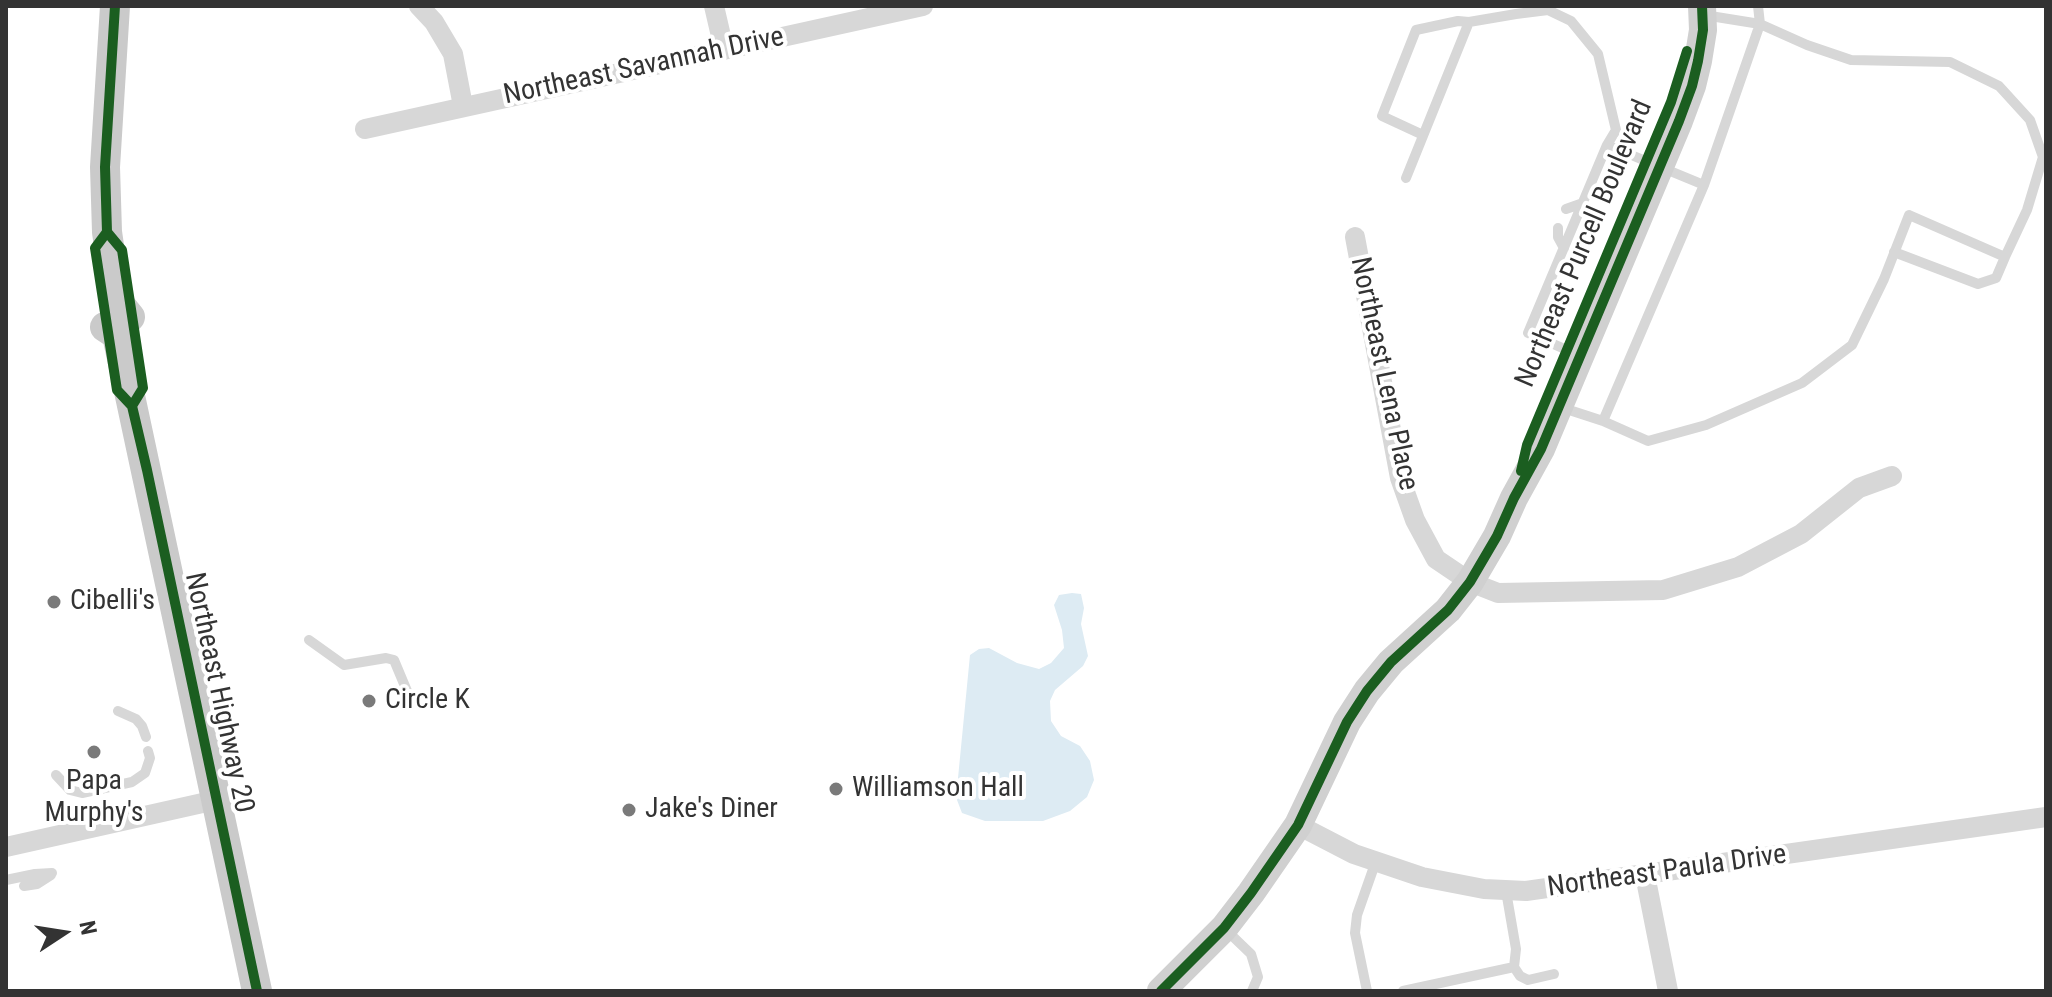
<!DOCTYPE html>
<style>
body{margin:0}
#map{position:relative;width:2052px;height:997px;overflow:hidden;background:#fff;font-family:"Roboto Condensed",sans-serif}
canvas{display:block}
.frame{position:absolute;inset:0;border:8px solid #333;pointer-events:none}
.north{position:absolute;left:24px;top:893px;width:80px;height:80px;-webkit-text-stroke:6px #fff;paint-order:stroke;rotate:78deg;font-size:22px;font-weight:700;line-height:32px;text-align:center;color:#333}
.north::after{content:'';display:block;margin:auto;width:28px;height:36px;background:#333;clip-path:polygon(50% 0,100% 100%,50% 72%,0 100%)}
</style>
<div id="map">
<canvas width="2052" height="997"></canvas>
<div class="frame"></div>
<div class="north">N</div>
</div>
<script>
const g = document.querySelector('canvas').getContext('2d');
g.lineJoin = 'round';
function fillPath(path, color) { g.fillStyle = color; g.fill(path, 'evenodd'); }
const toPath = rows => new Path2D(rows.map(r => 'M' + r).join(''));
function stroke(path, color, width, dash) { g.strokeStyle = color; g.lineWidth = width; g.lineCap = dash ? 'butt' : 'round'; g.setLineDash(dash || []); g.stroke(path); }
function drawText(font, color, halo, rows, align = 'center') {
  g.font = font + ' "Roboto Condensed",sans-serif'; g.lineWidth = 8; g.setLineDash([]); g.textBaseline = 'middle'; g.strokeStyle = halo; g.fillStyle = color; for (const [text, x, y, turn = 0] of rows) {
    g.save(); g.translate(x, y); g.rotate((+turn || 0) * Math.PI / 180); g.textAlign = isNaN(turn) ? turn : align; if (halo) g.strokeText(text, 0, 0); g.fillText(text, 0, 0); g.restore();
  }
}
const water = toPath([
 [1072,593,1081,594,1084,608,1081,624,1088,656,1083,666,1055,690,1050,701,1051,721,1061,736,1080,746,1090,761,1094,780,1087,797,1070,811,1043,821,985,821,962,813,957,800,958,778,970,655,979,649,989,648,1017,663,1039,669,1051,663,1064,648,1062,630,1054,605,1059,595]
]);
const lane = toPath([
 [1423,135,1382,116,1416,30,1458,21,1469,22],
 [1406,178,1469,22,1516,14,1548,10,1571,21,1598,54,1616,130,1607,145],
 [1566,209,1583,203],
 [1558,228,1558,237,1564,248],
 [1894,252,1978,284,1996,278,2005,257],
 [1567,350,1528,333,1607,145,1704,185],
 [1560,407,1603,421,1704,185,1760,24,1704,15],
 [1603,421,1648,441,1706,425,1802,383,1852,345,1884,279,1909,215,2005,257,2027,210,2043,157,2030,120,1999,86,1950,62,1851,60,1807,45,1760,24,1758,6],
 [309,640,344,665,386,658,394,660,412,703],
 [118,711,136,719,142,726,146,737],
 [56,775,70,790,82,793,132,782,145,773,150,758,148,751],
 [6,880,35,874,52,873],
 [24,886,37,884,51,875],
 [1225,929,1251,954,1258,977,1252,991],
 [1514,967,1520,976,1528,980,1554,974],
 [1367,991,1355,933,1357,915,1376,861],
 [1403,991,1514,967,1516,949,1506,891]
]);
const street = toPath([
 [419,6,434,22,453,54,463,106],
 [714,6,724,49],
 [365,129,923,6],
 [1355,237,1400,478,1415,520,1436,559,1470,582,1498,593,1663,590,1738,567,1801,534,1859,488,1892,476],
 [1298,825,1354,854,1422,877,1484,889,1526,891,2046,817],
 [6,847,216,800],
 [1645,875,1668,991]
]);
const secondary = toPath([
 [1161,991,1224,928,1251,893,1298,825,1347,722,1367,691,1391,662,1448,610,1470,582,1497,536,1514,498,1541,449,1679,121,1692,86,1698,61,1703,30,1702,6]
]);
const primary = toPath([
 [115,6,105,167,107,232,117,301,130,317],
 [105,327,117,335,257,991]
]);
const cycleway = toPath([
 [115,6,105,167,107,232,122,250,143,388,132,406],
 [107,232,95,248,117,390,132,406,147,470,257,991],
 [1521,471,1527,445,1671,102,1687,51],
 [1161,991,1224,928,1251,893,1298,825,1347,722,1367,691,1391,662,1448,610,1470,582,1497,536,1514,498,1541,449,1679,121,1692,86,1698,61,1703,30,1702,6]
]);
const markers = [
 [54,602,8,"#7a7a7a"],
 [369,701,8,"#7a7a7a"],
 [94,752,8,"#7a7a7a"],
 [836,789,8,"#7a7a7a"],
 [629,810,8,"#7a7a7a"]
];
const streetNames = [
 ["Northeast Savannah Drive",644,67,-12],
 ["Northeast Purcell Boulevard",1585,244,-67],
 ["Northeast Lena Place",1383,374,78],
 ["Northeast Highway 20",218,693,78],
 ["Northeast Paula Drive",1667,872,-8]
];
const poiNames = [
 ["Cibelli's",70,602],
 ["Circle K",385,701],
 ["Papa",94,782,"center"],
 ["Murphy's",94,814,"center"],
 ["Williamson Hall",852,789],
 ["Jake's Diner",645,810]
];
fillPath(water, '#ddebf3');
stroke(lane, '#d7d7d7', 10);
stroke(street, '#d7d7d7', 20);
stroke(secondary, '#d0d0d0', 28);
stroke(primary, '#cacaca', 30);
stroke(cycleway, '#1b5e20', 10);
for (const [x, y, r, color] of markers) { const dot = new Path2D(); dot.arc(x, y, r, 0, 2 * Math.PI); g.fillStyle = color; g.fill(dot); stroke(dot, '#fff', 3); }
drawText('28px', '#333', '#fff', streetNames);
drawText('28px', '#333', '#fff', poiNames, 'left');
</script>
